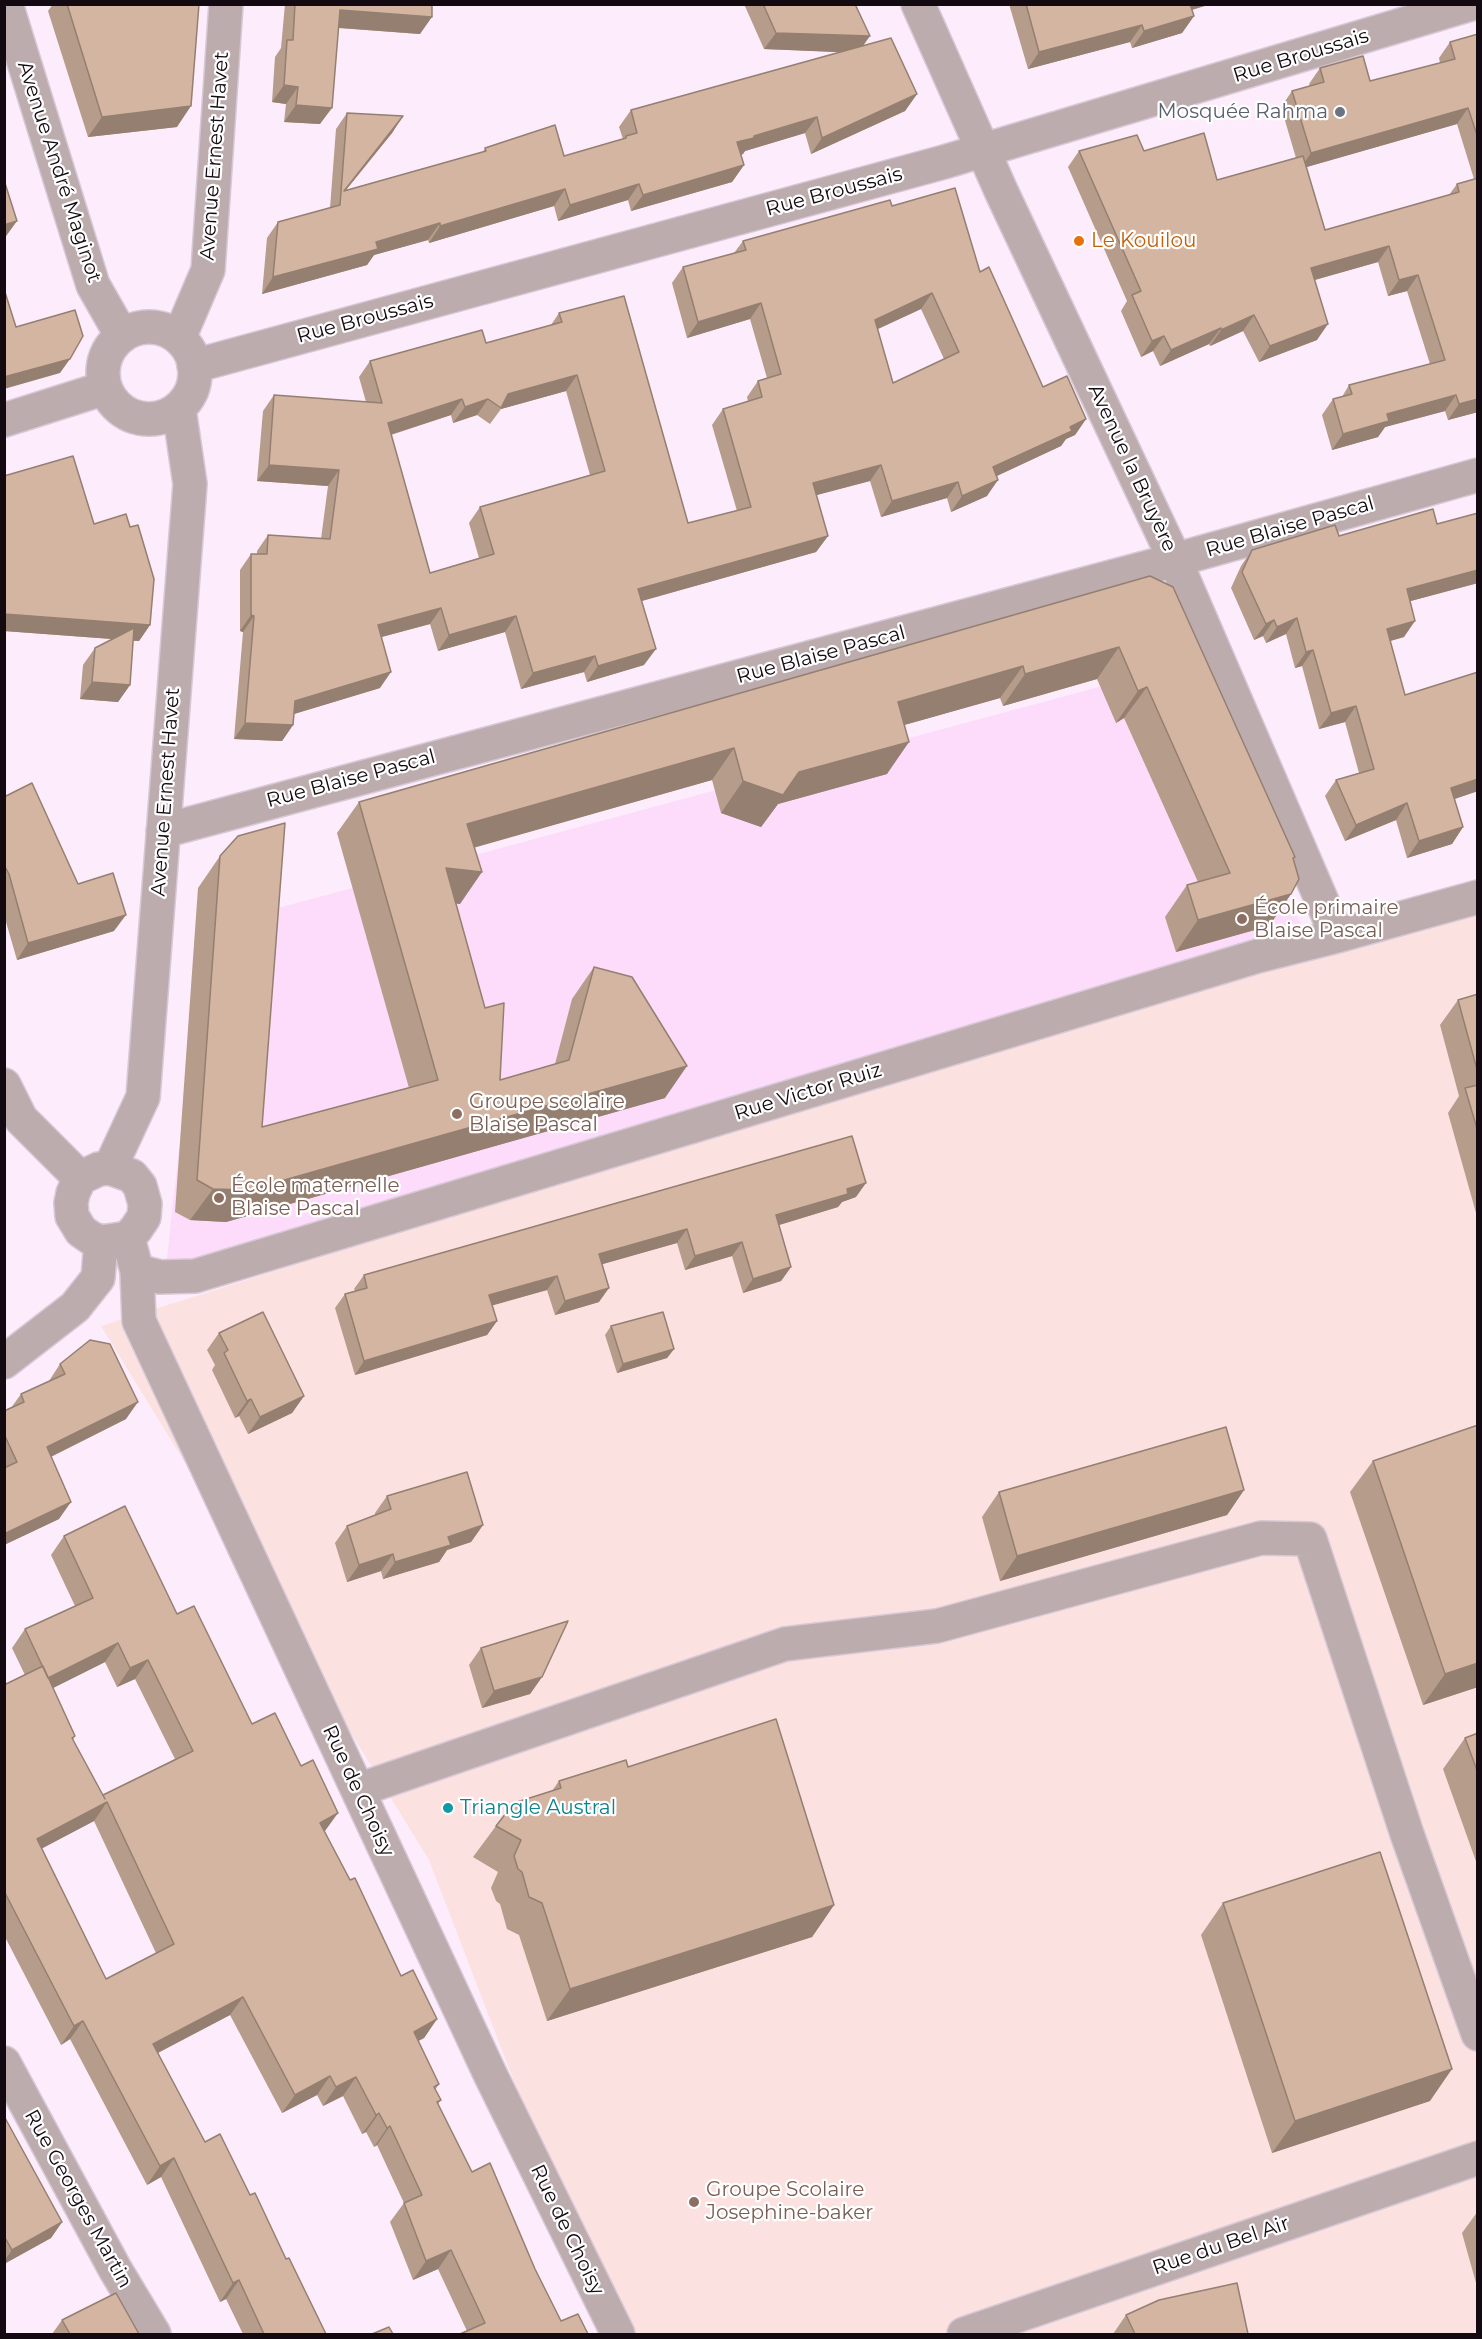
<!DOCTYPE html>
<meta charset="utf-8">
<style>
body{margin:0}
#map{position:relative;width:1482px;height:2339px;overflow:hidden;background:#fdecfc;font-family:Montserrat,sans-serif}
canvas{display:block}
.frame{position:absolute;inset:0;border:6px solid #120911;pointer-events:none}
</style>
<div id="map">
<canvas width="1482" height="2339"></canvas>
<div class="frame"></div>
</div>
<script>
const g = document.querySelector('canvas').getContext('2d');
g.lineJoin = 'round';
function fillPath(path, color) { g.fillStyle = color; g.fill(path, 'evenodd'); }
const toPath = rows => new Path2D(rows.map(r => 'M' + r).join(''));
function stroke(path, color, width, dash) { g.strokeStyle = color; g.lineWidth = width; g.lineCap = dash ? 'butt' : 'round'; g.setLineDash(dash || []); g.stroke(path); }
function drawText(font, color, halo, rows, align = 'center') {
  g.font = font + ' Montserrat,sans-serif'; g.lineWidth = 4.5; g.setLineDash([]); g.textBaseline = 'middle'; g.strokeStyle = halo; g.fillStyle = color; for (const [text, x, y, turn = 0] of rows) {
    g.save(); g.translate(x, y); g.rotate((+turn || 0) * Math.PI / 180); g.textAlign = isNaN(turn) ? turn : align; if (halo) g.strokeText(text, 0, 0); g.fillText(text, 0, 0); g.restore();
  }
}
const industrial = toPath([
 [1477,897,1477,2334,611,2334,429,1860,101,1326,1337,936]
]);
const built = toPath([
 [1162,670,1310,940,164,1284,204,928]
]);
const minor = toPath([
 [6,4,93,285,122,336],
 [918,4,1002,193,1175,560,1337,936],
 '103 373a46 46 0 1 1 92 0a46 46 0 1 1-92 0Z',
 [179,338,208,270,226,4],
 [194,366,944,162,1471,4],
 [4,420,105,388],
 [163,831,1175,560,1478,475],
 [4,1085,21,1119,80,1178],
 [110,1168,143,1097,190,484,179,409],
 [110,1168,132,1176,140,1186,145,1204,144,1217,136,1229,128,1238,101,1242,91,1238,81,1231,72,1216,71,1203,73,1193,80,1178,99,1169,110,1168],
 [128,1238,137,1271,139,1321,490,2074,618,2334],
 [137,1271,160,1277,195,1276,1258,956,1337,936,1478,897],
 [4,1362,75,1307,98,1278,101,1242],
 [358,1790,785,1644,937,1626,1261,1538,1310,1539,1407,1834,1478,2034],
 [4,2063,115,2269,154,2334],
 [964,2334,1478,2158]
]);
const wall = toPath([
 [53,4,199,4,177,127,88,137,48,11],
 [285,4,432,4,420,34,338,28,320,124,284,122,286,104,272,102,275,57,281,48],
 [744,4,855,4,863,45,917,94,905,111,811,154,805,133,745,151,743,154,741,155,744,165,732,182,631,211,628,200,558,221,554,206,429,243,428,240,374,255,367,265,262,294,267,238,278,222,330,208,336,129,347,113,403,116,392,133,346,190,483,152,485,148,564,156,623,139,619,127,631,110,840,52,764,49],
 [1009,4,1211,4,1192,10,1194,16,1182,33,1132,48,1130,42,1028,69],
 [1478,34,1478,412,1448,420,1445,411,1385,427,1378,437,1332,450,1322,415,1333,399,1342,397,1349,385,1430,364,1407,291,1388,296,1378,262,1315,280,1317,340,1259,362,1243,331,1210,346,1209,344,1160,366,1153,351,1141,357,1121,311,1127,301,1068,167,1079,151,1144,151,1217,180,1296,158,1281,107,1292,91,1310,86,1309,84,1320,68,1370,81,1440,63,1439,58,1450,42],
 [1457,124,1474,179,1457,184,1449,195,1325,230,1306,167],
 [892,206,980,272,1043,387,1086,419,1075,435,1066,439,1061,446,996,476,987,496,951,512,947,498,881,517,870,481,816,495,828,536,816,552,642,601,644,665,587,682,584,672,521,689,505,632,438,651,430,624,381,637,380,688,294,714,293,725,282,741,234,739,243,632,240,631,240,570,251,554,257,554,257,551,268,535,321,539,328,486,257,481,263,411,274,395,366,402,359,377,370,361,486,343,551,325,559,313,688,523,737,511,712,425,723,409,748,401,747,397,758,381,767,378,750,319,687,338,672,283,683,267,734,253,743,241],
 [921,309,944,359,893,383,877,329],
 [566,391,590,475,480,507,469,523,479,558,430,573,391,435,451,415,453,423,477,415,490,424,501,409],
 [4,476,94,524,150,625,139,641,133,641,130,685,118,702,80,699,83,665,95,648,112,639,4,631],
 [1437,524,1478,583,1410,601,1404,637,1390,641,1405,695,1478,672,1478,791,1454,799,1463,827,1452,844,1407,858,1396,820,1345,841,1325,796,1336,780,1359,773,1345,722,1319,729,1302,666,1295,668,1286,634,1266,643,1263,636,1254,640,1231,588,1241,566,1252,550,1339,536],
 [1150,576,1293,859,1291,894,1269,926,1176,952,1165,917,1187,885,1198,882,1124,718,1116,723,1097,679,1003,706,1000,698,904,725,887,774,778,804,761,827,721,813,712,780,474,847,460,904,456,903,500,1080,555,1064,572,999,594,967,665,1098,226,1222,190,1220,175,1212,198,888,220,856,262,1127,409,1088,337,833,359,802],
 [4,797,78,884,114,931,17,960,4,915],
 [1478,994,1478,1220,1448,1113,1459,1096,1440,1025,1458,1000],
 [856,1197,842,1202,838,1207,779,1225,791,1267,781,1281,743,1293,732,1256,685,1270,677,1243,602,1264,599,1302,555,1315,547,1290,492,1305,497,1321,487,1335,355,1375,335,1308,345,1294,355,1291,354,1289,364,1275],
 [611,1326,674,1349,667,1358,617,1373,605,1335],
 [219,1333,304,1396,292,1413,248,1434,239,1416,235,1418,212,1370,215,1365,207,1350],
 [60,1364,126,1419,51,1457,59,1519,4,1545,4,1411,11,1408,21,1394,49,1381],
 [1478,1425,1478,1687,1423,1705,1350,1492,1373,1461],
 [1244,1490,1227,1515,1000,1581,982,1517,999,1492],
 [387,1496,483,1525,471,1542,447,1550,439,1562,383,1579,381,1571,347,1582,335,1543,347,1526,375,1515,375,1513],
 [64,1536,177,1614,325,1832,401,1976,437,2019,424,2038,418,2041,439,2084,435,2090,441,2100,438,2104,472,2172,535,2269,561,2321,588,2334,467,2331,438,2269,413,2280,390,2222,404,2203,377,2145,374,2147,366,2132,362,2134,343,2096,323,2106,317,2095,282,2113,230,2015,158,2053,205,2142,250,2195,286,2259,326,2334,243,2334,226,2299,220,2302,161,2177,147,2185,70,2039,61,2045,4,1935,4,1685,25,1675,12,1648,25,1629,75,1606,51,1555],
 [105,1662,117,1687,135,1679,175,1759,103,1795,73,1740,75,1736,53,1688],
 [94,1821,156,1953,106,1979,42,1848],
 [481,1648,542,1677,530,1694,482,1708,469,1665],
 [1478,1733,1478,1867,1443,1769,1465,1738],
 [628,1767,834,1905,812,1937,547,2021,519,1935,507,1929,500,1904,496,1901,491,1888,498,1872,473,1857,496,1826,552,1791,559,1781],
 [1223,1903,1430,2101,1272,2153,1201,1935],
 [4,2116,62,2222,51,2238,4,2264],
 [1478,2211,1478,2290,1462,2233],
 [1126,2315,1248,2334,1113,2334],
 [62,2320,139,2334,52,2334]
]);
const shadedWall = toPath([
 [1183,4,1211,4,1177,14],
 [340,10,432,17,420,34,328,27],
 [1194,16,1182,33,1132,48,1144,31],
 [1142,25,1130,42,1028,69,1039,52],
 [776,33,870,36,858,53,764,49],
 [284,85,298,87,286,104,272,102],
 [917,94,905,111,811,154,822,138],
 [296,105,332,108,320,124,284,122],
 [191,106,177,127,88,137,102,117],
 [1468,108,1457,124,1300,169,1311,153],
 [403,116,392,133,341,196,341,194],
 [817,117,805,133,745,151,743,154,725,159,737,142,754,136],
 [744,165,732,182,631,211,643,195],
 [639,184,628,200,558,221,570,205],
 [565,189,554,206,429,243,440,226],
 [17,221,4,239,4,225],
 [440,223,428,240,374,255,367,265,262,294,273,277,376,242],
 [1389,246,1378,262,1300,284,1311,268],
 [1418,275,1407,291,1388,296,1399,280],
 [932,293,921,309,863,336,875,320],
 [761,303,750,319,687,338,698,322],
 [1254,315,1243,331,1210,346,1221,330],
 [1328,324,1317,340,1259,362,1270,346],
 [1221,328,1209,344,1160,366,1171,350],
 [1164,336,1153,351,1141,357,1152,341],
 [70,359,60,373,4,389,4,377],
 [577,375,566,391,501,409,508,394],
 [1456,395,1445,411,1385,427,1378,437,1332,450,1343,434,1387,414],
 [462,399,451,415,377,439,388,423],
 [488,399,477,415,453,423,465,407],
 [1478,399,1478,412,1448,420,1459,404],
 [1086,419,1075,435,1066,439,1061,446,982,483,993,467],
 [269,465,339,470,328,486,257,481],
 [881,465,870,481,802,499,813,483],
 [998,480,987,496,951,512,962,496],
 [958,482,947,498,881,517,892,501],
 [828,536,816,552,627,605,638,589],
 [1478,570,1478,583,1396,605,1407,589],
 [441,608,430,624,367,641,378,625],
 [4,614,150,625,139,641,4,631],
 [251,615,254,616,243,632,240,631],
 [516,616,505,632,438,651,449,635],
 [1297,618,1286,634,1266,643,1277,627],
 [1274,620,1263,636,1254,640,1266,624],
 [1415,621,1404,637,1376,645,1387,629],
 [1119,647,1097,679,1003,706,1025,674],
 [656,649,644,665,587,682,598,666],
 [1313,650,1302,666,1295,668,1306,652],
 [595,656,584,672,521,689,533,673],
 [1023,666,1000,698,876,733,898,702],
 [391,672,380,688,284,717,295,701],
 [92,682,130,685,118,702,80,699],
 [1147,687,1124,718,1116,723,1138,691],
 [1356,706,1345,722,1319,729,1331,713],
 [245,723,293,725,282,741,234,739],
 [909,742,887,774,778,804,761,827,721,813,743,781,799,772],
 [734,748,712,780,445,856,467,824],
 [1478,779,1478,791,1440,804,1451,788],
 [1407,803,1396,820,1345,841,1356,825],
 [1463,827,1452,844,1407,858,1419,841],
 [446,868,482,872,460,904,423,900],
 [1291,894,1269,926,1176,952,1198,920],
 [126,915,114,931,17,960,28,943],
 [687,1066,665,1098,226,1222,190,1220,213,1189],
 [866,1183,856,1197,842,1202,838,1207,766,1229,776,1215,847,1189],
 [687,1229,677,1243,589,1268,599,1254],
 [742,1242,732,1256,685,1270,695,1256],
 [791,1267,781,1281,743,1293,753,1279],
 [557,1276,547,1290,480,1309,489,1295],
 [609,1288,599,1302,555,1315,565,1301],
 [497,1321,487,1335,355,1375,364,1361],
 [674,1349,667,1358,617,1373,623,1364],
 [304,1396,292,1413,248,1434,260,1417],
 [251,1399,239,1416,235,1418,247,1401],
 [138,1402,126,1419,36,1464,47,1447],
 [1244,1490,1227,1515,1000,1581,1017,1556],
 [71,1502,59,1519,4,1545,4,1534],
 [483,1525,471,1542,447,1550,439,1562,383,1579,395,1562,448,1537],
 [393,1554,381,1571,347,1582,359,1565],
 [118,1643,105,1662,35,1697,48,1678],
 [148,1660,135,1679,117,1687,130,1668],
 [1478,1663,1478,1687,1423,1705,1445,1674],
 [542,1677,530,1694,482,1708,494,1691],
 [107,1802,94,1821,24,1858,37,1839],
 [338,1813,325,1831,307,1842,320,1823],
 [834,1905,812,1937,547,2021,570,1989],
 [243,1997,230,2015,140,2062,153,2044],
 [437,2019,424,2038,401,2050,414,2032],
 [83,2021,70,2039,61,2045,74,2026],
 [1452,2069,1430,2101,1272,2153,1295,2121],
 [330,2076,317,2095,282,2113,295,2095],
 [356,2077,343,2096,323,2106,336,2087],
 [379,2113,366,2132,362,2134,376,2115],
 [390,2126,377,2145,374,2147,387,2128],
 [174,2158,161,2177,147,2185,160,2166],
 [62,2222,51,2238,4,2264,4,2261,12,2250],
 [451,2250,438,2269,413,2280,426,2261],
 [239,2280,226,2299,220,2302,233,2283]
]);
const building = toPath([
 [67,4,199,4,191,106,102,117,67,4],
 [295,4,432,4,432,17,340,10,332,108,296,105,298,87,284,85,287,40,293,40,295,4],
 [763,4,855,4,870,36,776,33,763,4],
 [1026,4,1190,4,1194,16,1144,31,1142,25,1039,52,1026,4],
 [1478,34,1478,138,1468,108,1311,153,1292,91,1324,82,1320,68,1363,56,1370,81,1455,59,1450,42,1478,34],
 [891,38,917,94,822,138,817,117,754,136,754,138,737,142,744,165,643,195,639,184,570,205,565,189,440,226,440,223,376,242,378,249,273,277,278,222,340,205,347,113,403,116,344,191,486,151,485,148,555,125,564,156,626,138,626,136,637,133,631,110,891,38],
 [1204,133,1217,180,1303,156,1325,230,1459,192,1457,184,1478,178,1478,399,1459,404,1456,395,1387,414,1389,421,1343,434,1333,399,1352,394,1349,385,1445,360,1418,275,1399,280,1389,246,1311,268,1328,324,1270,346,1254,315,1221,330,1221,328,1171,350,1164,336,1152,341,1132,295,1141,291,1079,151,1137,135,1144,151,1204,133],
 [4,180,17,221,4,225,4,180],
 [955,188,980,272,989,267,1043,387,1067,376,1086,419,1070,427,1072,431,993,467,998,480,962,496,958,482,892,501,881,465,813,483,828,536,638,589,656,649,598,666,595,656,533,673,516,616,449,635,441,608,378,625,391,672,295,701,293,725,245,723,254,616,251,615,251,554,267,554,268,535,330,539,339,470,269,465,274,395,382,403,370,361,482,330,486,343,562,322,559,313,624,296,688,523,751,507,723,409,762,397,758,381,781,374,761,303,698,322,683,267,746,250,743,241,890,200,892,206,955,188],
 [932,293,959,352,893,383,875,320,932,293],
 [577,375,605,471,480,507,494,554,430,573,388,423,462,399,465,407,488,399,501,408,508,394,577,375],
 [4,289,16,327,75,310,83,336,70,359,4,377,4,289],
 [73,456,94,524,126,514,130,527,138,525,154,579,150,625,4,614,4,476,73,456],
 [1433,509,1437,524,1478,513,1478,570,1407,589,1415,621,1387,629,1405,695,1478,672,1478,779,1451,788,1463,827,1419,841,1407,803,1356,825,1336,780,1374,769,1356,706,1331,713,1313,650,1306,652,1297,618,1277,627,1274,620,1266,624,1242,572,1252,550,1335,525,1339,536,1433,509],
 [1150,576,1173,587,1295,857,1293,858,1299,879,1291,894,1198,920,1187,885,1230,873,1147,687,1138,691,1119,647,1025,674,1023,666,898,702,909,742,799,772,783,795,743,781,734,748,467,824,482,872,446,868,485,1008,504,1003,500,1080,569,1060,594,967,632,977,687,1066,249,1190,213,1189,197,1180,220,856,238,836,285,823,262,1127,438,1080,359,802,1150,576],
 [134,628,130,685,92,682,95,648,134,628],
 [32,783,78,884,113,873,126,915,28,943,9,874,4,865,4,797,32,783],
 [1478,994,1478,1073,1458,1000,1478,994],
 [1478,1085,1478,1132,1465,1088,1478,1085],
 [852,1136,866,1183,847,1189,848,1194,776,1215,791,1267,753,1279,742,1242,695,1256,687,1229,599,1254,609,1288,565,1301,557,1276,489,1295,497,1321,364,1361,345,1294,367,1288,364,1275,852,1136],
 [263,1312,304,1396,260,1417,251,1399,247,1401,224,1353,228,1350,219,1333,263,1312],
 [663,1312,674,1349,623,1364,611,1326,663,1312],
 [90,1340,110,1344,138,1402,47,1447,71,1502,4,1534,4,1468,17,1462,4,1434,4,1411,24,1402,21,1394,65,1374,60,1364,90,1340],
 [1478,1425,1478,1663,1445,1674,1373,1461,1478,1425],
 [1226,1427,1244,1490,1017,1556,999,1492,1226,1427],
 [467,1472,483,1525,448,1537,451,1545,395,1562,393,1554,359,1565,347,1526,391,1509,387,1496,467,1472],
 [125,1506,177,1614,194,1606,252,1724,275,1713,301,1766,313,1760,338,1813,320,1823,350,1880,355,1878,401,1976,413,1970,437,2019,414,2032,439,2084,434,2087,441,2100,437,2102,472,2172,490,2163,535,2269,561,2321,578,2314,588,2334,460,2334,485,2323,451,2250,426,2261,404,2203,422,2195,390,2126,387,2128,379,2113,376,2115,356,2077,336,2087,330,2076,295,2095,243,1997,153,2044,205,2142,220,2134,250,2195,255,2193,286,2259,289,2258,326,2334,264,2334,239,2280,233,2283,174,2158,160,2166,83,2021,74,2026,4,1891,4,1685,43,1666,75,1736,72,1738,105,1799,103,1795,193,1751,148,1660,130,1668,118,1643,48,1678,25,1629,93,1598,64,1536,125,1506],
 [107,1802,174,1944,106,1979,37,1839,107,1802],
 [568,1621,542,1677,494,1691,481,1648,568,1621],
 [776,1719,834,1905,570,1989,542,1903,529,1897,522,1872,518,1869,514,1856,521,1840,496,1826,514,1803,561,1788,559,1781,626,1760,628,1767,776,1719],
 [1478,1733,1478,1773,1465,1738,1478,1733],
 [1380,1852,1452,2069,1295,2121,1223,1903,1380,1852],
 [4,2116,62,2222,12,2250,4,2236,4,2116],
 [1237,2283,1248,2334,1135,2334,1126,2315,1159,2300,1237,2283],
 [116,2293,139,2334,70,2334,62,2320,116,2293],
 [389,2327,393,2334,372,2334,389,2327]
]);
const markers = [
 [1340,112,6,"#6b7280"],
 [1079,241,6,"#e8710a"],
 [1242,919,6,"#8d6e63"],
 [457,1114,6,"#8d6e63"],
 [219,1198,6,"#8d6e63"],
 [448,1808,6,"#0f9aa8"],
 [694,2202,6,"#8d6e63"]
];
const streetNames = [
 ["Rue Broussais",1301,56,-17],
 ["Avenue Ernest Havet",215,156,-86],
 ["Avenue André Maginot",59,172,72],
 ["Rue Broussais",834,192,-15],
 ["Rue Broussais",365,319,-15],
 ["Avenue la Bruyère",1132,468,65],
 ["Rue Blaise Pascal",1290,527,-16],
 ["Rue Blaise Pascal",821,655,-15],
 ["Rue Blaise Pascal",351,779,-15],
 ["Avenue Ernest Havet",166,792,-86],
 ["Rue Victor Ruiz",808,1092,-17],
 ["Rue de Choisy",358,1791,65],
 ["Rue Georges Martin",78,2199,61],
 ["Rue de Choisy",567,2230,64],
 ["Rue du Bel Air",1221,2246,-19]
];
const worshipNames = [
 ["Mosquée Rahma",1328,112]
];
const foodNames = [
 ["Le Kouilou",1091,241]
];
const educationNames = [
 ["École primaire",1254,908],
 ["Blaise Pascal",1254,931],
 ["Groupe scolaire",469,1102],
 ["Blaise Pascal",469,1125],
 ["École maternelle",231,1186],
 ["Blaise Pascal",231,1209],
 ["Groupe Scolaire",706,2190],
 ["Josephine-baker",706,2213]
];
const cultureNames = [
 ["Triangle Austral",460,1808]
];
fillPath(industrial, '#fce1e1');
fillPath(built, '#fddbfb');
stroke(minor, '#d7c8d6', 36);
stroke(minor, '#bdacad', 33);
fillPath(wall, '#b69c8a');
fillPath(shadedWall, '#947f71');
fillPath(building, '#d4b5a1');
stroke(building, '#947f71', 1.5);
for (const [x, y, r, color] of markers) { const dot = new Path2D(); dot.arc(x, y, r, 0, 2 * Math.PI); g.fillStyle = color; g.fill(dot); stroke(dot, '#fff', 2); }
drawText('20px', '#120911', '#fff', streetNames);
drawText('20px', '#5b616d', '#fff', worshipNames, 'right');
drawText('20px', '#c56008', '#fff', foodNames, 'left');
drawText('20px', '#785e54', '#fff', educationNames, 'left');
drawText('20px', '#0d838f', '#fff', cultureNames, 'left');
</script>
